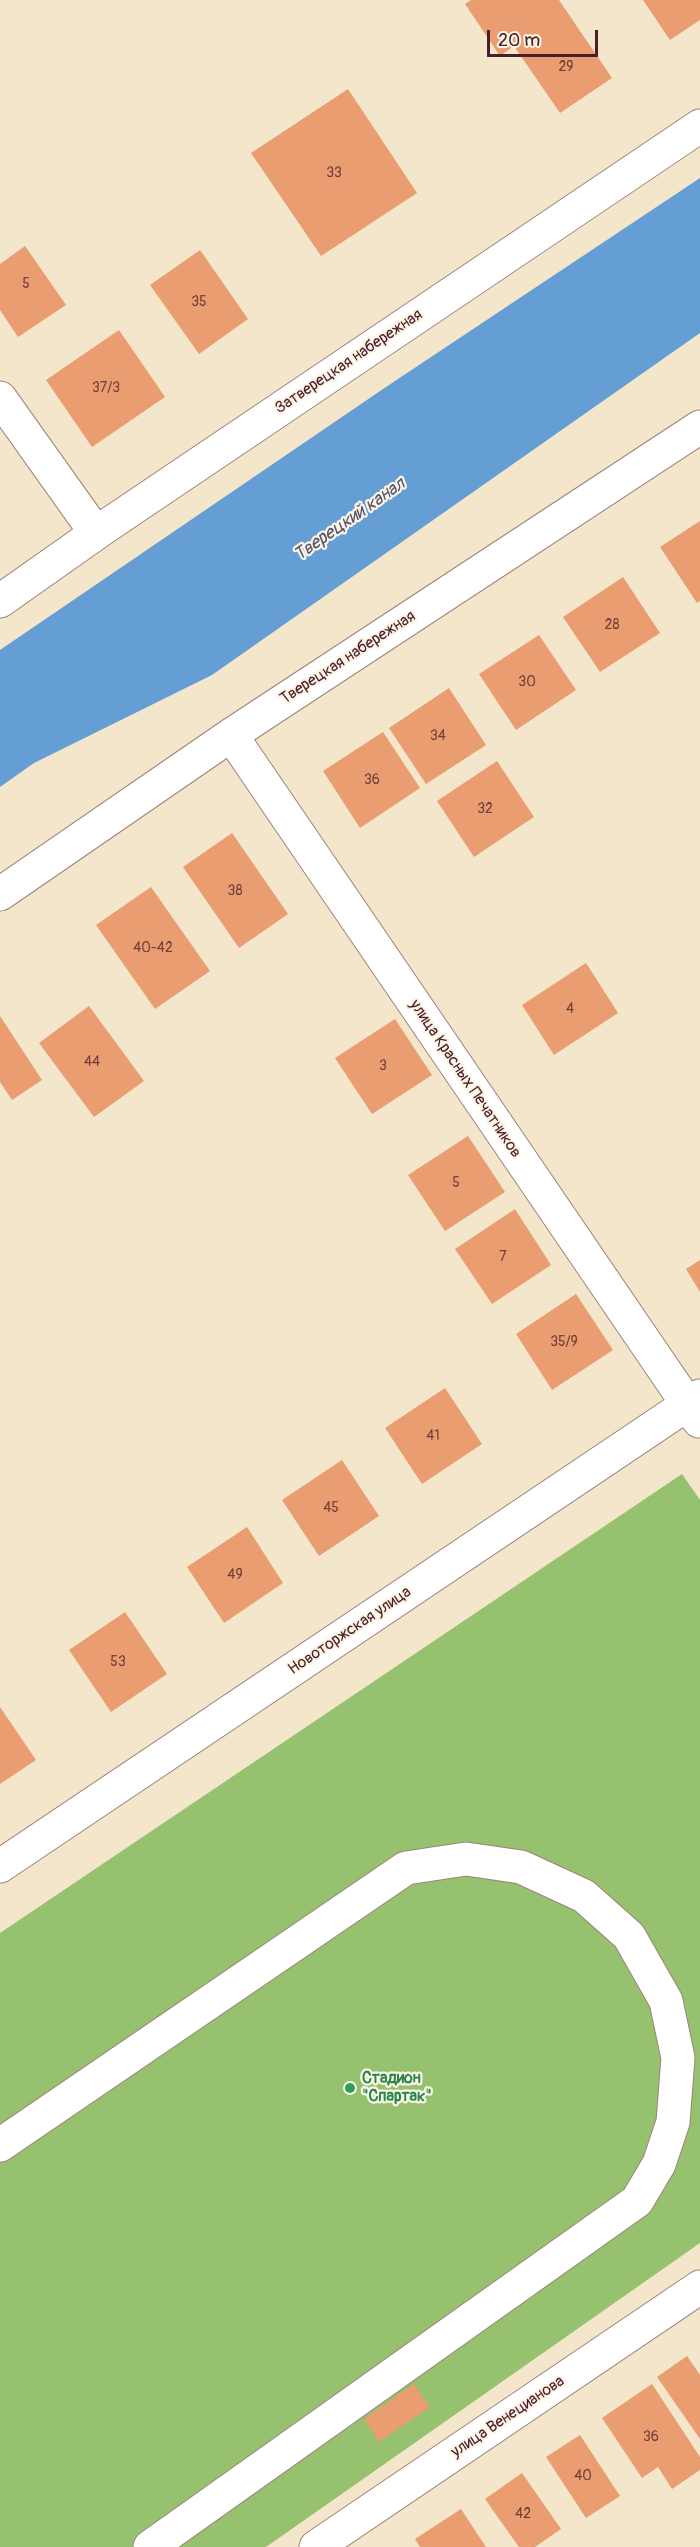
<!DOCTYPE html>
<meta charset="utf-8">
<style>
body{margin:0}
#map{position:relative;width:700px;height:2547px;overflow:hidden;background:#f3e6cb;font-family:Pangolin,sans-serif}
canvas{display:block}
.scale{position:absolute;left:487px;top:30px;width:111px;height:27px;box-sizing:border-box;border:3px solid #4a1f2b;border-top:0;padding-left:8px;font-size:18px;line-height:21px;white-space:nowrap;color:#4a1f2b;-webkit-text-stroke:4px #fcf5e5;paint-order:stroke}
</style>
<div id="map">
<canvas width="700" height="2547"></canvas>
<div class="scale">20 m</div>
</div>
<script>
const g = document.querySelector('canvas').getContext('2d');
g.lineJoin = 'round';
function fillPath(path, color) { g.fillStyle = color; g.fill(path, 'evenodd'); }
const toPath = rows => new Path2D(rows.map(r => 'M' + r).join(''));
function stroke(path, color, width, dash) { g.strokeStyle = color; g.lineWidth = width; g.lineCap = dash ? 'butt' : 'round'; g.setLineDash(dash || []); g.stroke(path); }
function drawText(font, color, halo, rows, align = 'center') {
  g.font = font + ' Pangolin,sans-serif'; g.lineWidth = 4.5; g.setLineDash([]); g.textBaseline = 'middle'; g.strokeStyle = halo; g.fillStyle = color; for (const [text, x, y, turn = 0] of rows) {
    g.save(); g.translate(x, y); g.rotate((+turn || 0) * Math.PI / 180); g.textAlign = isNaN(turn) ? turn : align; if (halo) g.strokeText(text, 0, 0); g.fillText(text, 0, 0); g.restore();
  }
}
const green = toPath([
 [682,1474,700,1500,700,2243,266,2547,0,2547,0,1933]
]);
const water = toPath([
 [700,178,700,333,212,675,34,763,0,787,0,650,383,389]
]);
const building = toPath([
 [471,0,559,0,612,78,560,113,514,46,500,56,465,4],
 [643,0,700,0,700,20,670,40],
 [348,89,417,193,321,256,251,153],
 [25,246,66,305,18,337,0,310,0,264],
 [200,250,248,319,199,354,150,285],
 [119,330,165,397,92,447,46,380],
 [700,521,700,601,697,603,660,547],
 [623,577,660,633,600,672,563,617],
 [539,635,576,690,516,730,479,674],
 [449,688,486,745,426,784,389,728],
 [383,732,420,788,360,828,323,771],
 [497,761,534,817,474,857,437,801],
 [232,833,288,914,239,948,183,867],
 [151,887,210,971,155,1009,96,925],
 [586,963,618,1013,554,1055,522,1005],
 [89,1006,144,1081,94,1117,39,1043],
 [0,1016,42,1080,12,1100,0,1082],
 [395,1019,432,1075,372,1114,335,1058],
 [468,1136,505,1192,445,1231,408,1175],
 [515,1209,551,1265,492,1304,455,1249],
 [700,1260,700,1292,686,1269],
 [576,1294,613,1350,552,1390,516,1334],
 [445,1388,482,1444,422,1484,385,1428],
 [342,1460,379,1516,319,1556,282,1500],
 [247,1527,283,1583,224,1623,187,1567],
 [125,1612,167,1674,111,1712,69,1650],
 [0,1707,36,1760,0,1784],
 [687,2356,700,2375,700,2439,657,2377],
 [414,2384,430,2407,379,2442,364,2419],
 [652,2384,700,2457,700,2470,672,2489,658,2467,642,2478,602,2418],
 [580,2435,620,2496,586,2518,546,2457],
 [522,2473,561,2529,535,2547,519,2547,485,2499],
 [461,2509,486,2547,420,2547,415,2539]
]);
const minor = toPath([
 [0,398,96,533],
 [0,601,105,527,700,126],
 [231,735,699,1421],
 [0,894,231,735,700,427],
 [0,1866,700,1396],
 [0,2145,406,1868,466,1859,521,1867,584,1896,629,1936,666,2001,678,2058,673,2122,659,2164,637,2201,150,2547],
 [316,2547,700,2287]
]);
const markers = [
 [350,2088,6,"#2e9e5b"]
];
const numberNames = [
 ["29",566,67],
 ["33",334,173],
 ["5",26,284],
 ["35",199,302],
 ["37/3",106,388],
 ["28",612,625],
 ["30",527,682],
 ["34",438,736],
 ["36",372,780],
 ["32",485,809],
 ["38",235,891],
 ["40-42",153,948],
 ["4",570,1009],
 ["44",92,1062],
 ["3",383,1066],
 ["5",456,1183],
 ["7",503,1257],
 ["35/9",564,1342],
 ["41",433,1436],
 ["45",331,1508],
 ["49",235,1575],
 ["53",118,1662],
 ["36",651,2437],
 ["40",583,2476],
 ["42",523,2514]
];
const streetNames = [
 ["Затверецкая набережная",349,362,-34],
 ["Тверецкая набережная",348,658,-33],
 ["улица Красных Печатников",465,1079,56],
 ["Новоторжская улица",350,1631,-34],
 ["улица Венецианова",508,2417,-34]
];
const leisureNames = [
 ["Стадион",362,2079],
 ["\"Спартак\"",362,2097]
];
const waterNames = [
 ["Тверецкий канал",350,520,-35]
];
fillPath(green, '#96c16e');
fillPath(water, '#649ed4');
fillPath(building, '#e99d71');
stroke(minor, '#9e827b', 35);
stroke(minor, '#fff', 33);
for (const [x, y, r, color] of markers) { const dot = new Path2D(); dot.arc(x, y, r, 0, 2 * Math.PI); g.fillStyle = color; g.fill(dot); stroke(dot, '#fcf5e5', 2); }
drawText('14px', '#723e3c', null, numberNames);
drawText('16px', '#4a1f2b', '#fcf5e5', streetNames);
drawText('bold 16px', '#27864d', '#fcf5e5', leisureNames, 'left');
drawText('italic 18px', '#54526f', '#fcf5e5', waterNames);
</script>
